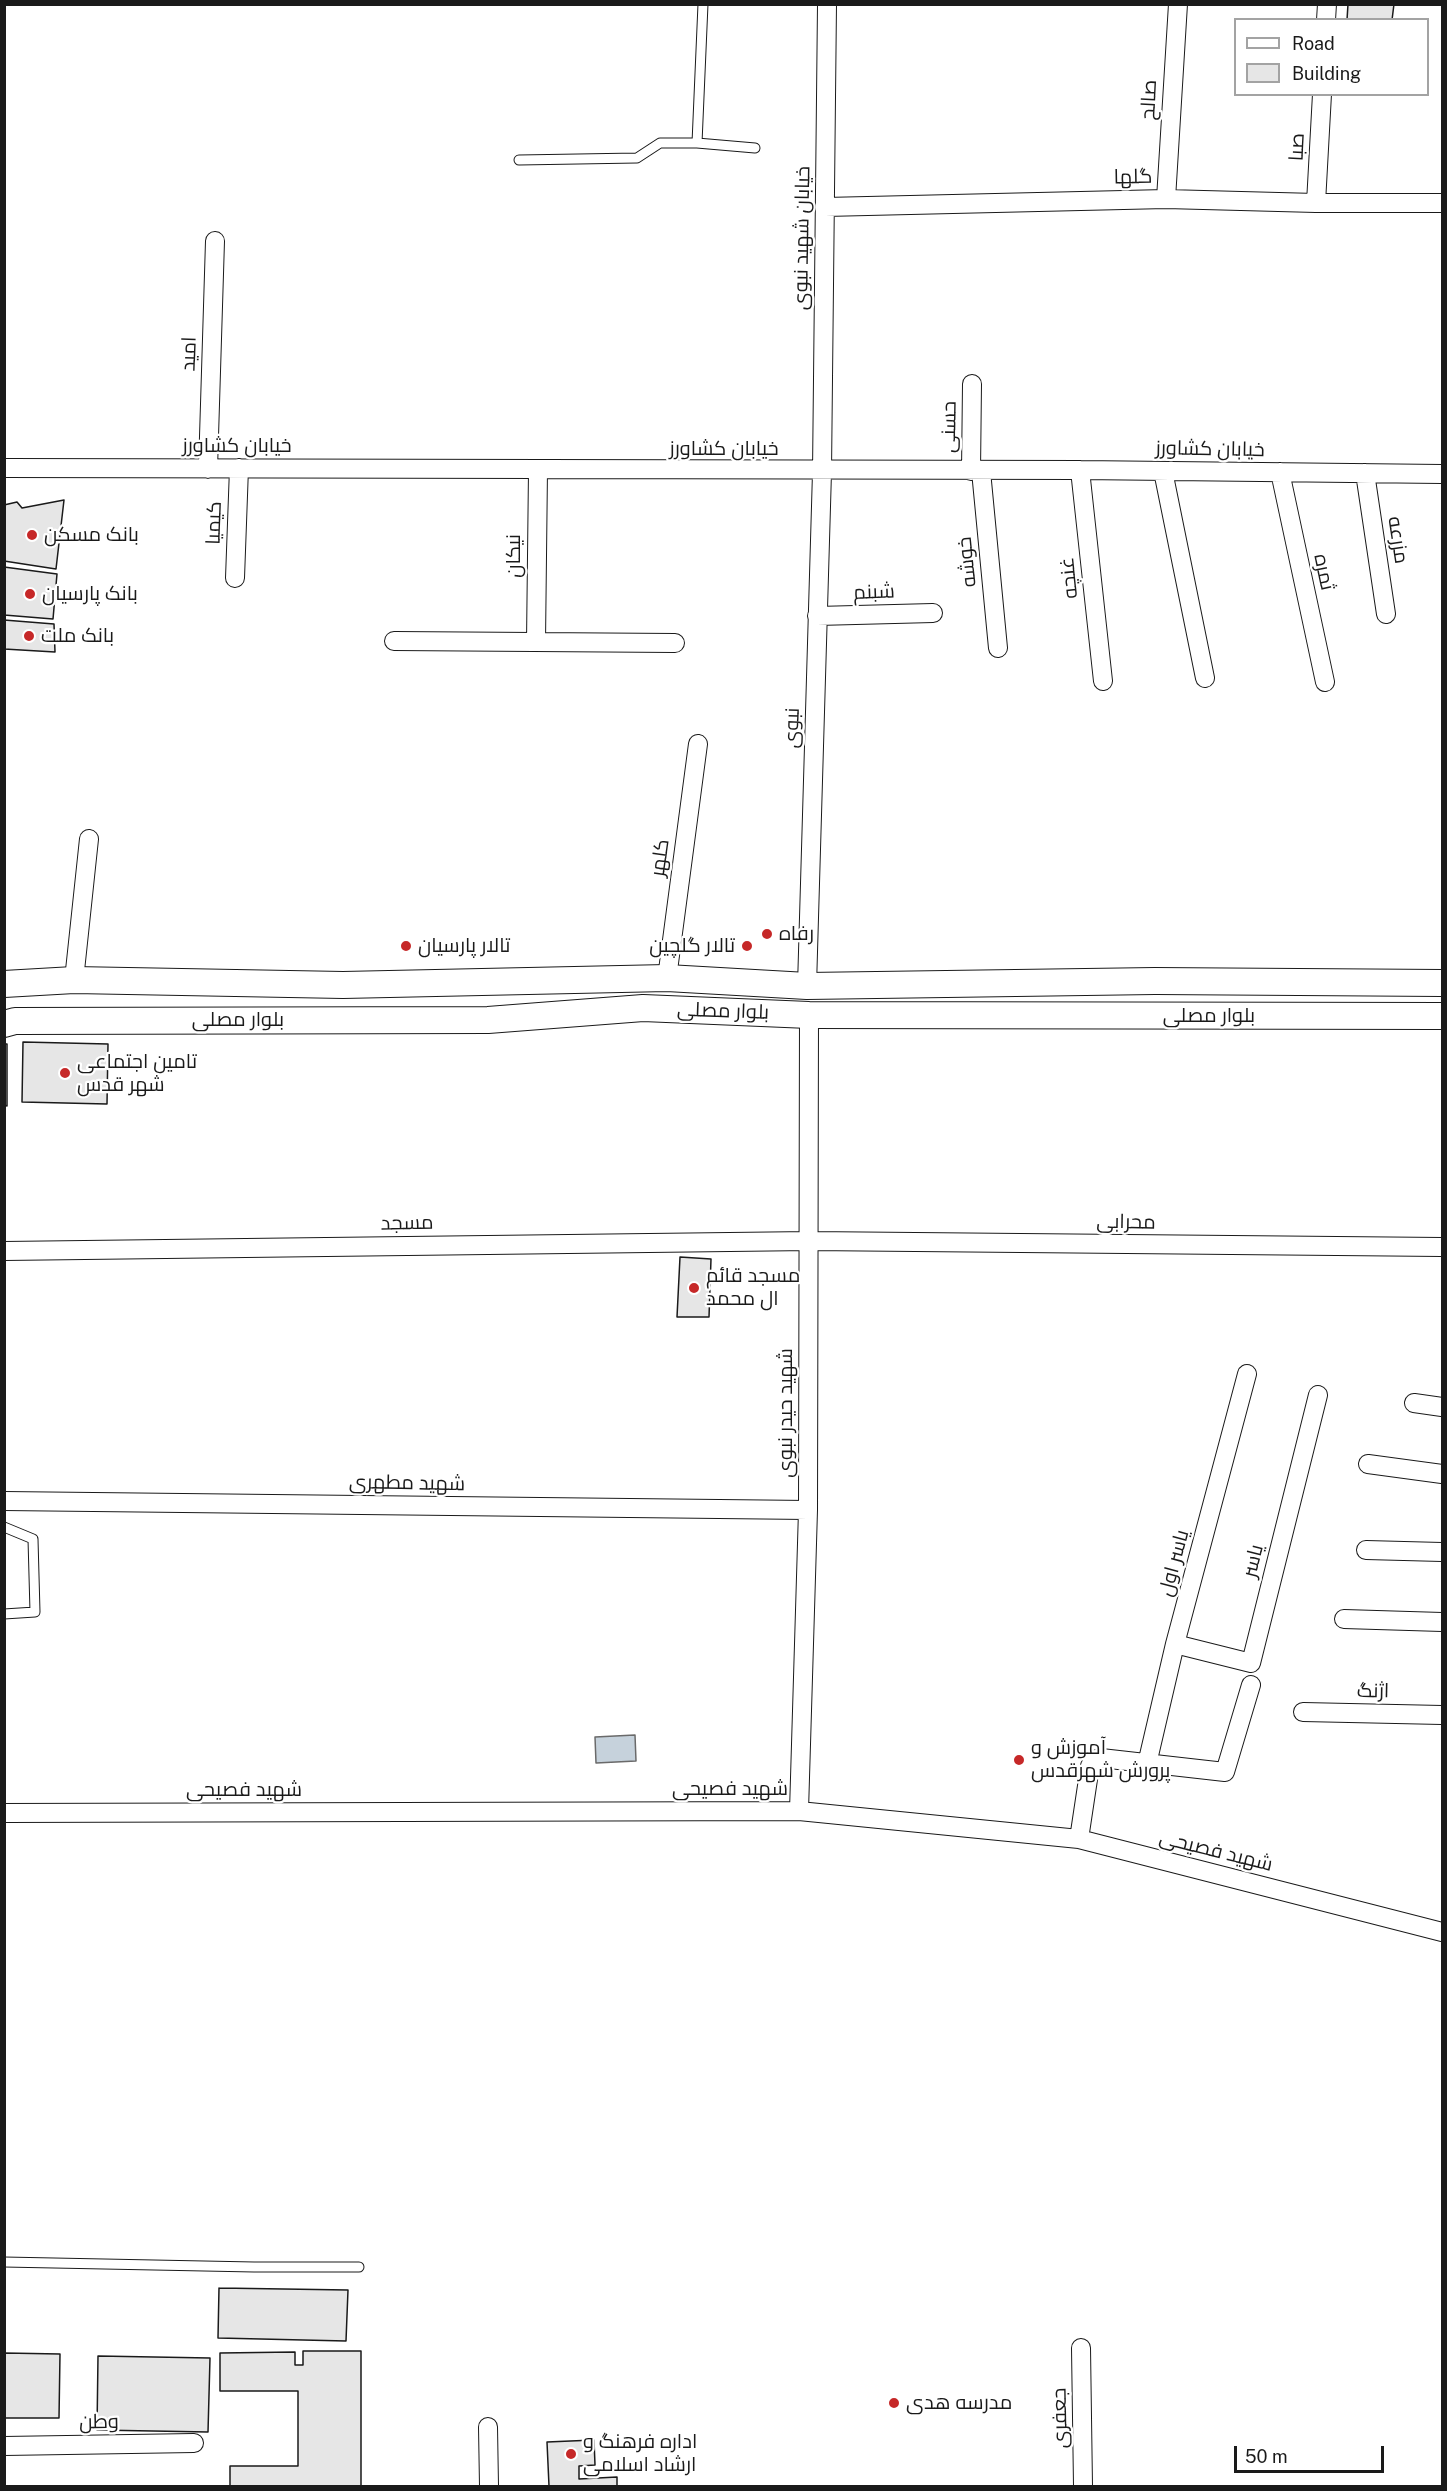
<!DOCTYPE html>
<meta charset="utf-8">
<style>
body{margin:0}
#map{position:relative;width:1447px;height:2491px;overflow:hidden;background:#fff;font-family:"Public Sans",sans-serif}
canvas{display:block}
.frame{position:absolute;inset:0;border:6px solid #1a1a1a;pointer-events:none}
.legend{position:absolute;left:1234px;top:18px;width:195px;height:78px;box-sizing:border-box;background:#fff;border:2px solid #a3a3a3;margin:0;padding:8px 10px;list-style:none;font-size:18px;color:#1a1a1a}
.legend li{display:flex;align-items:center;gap:12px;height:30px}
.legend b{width:30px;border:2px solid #a3a3a3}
.scale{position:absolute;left:1234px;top:2446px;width:150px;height:27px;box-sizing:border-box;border:3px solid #1a1a1a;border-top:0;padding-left:8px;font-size:18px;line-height:21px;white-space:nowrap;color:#1a1a1a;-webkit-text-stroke:4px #fff;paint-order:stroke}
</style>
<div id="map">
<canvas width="1447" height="2491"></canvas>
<div class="frame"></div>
<ul class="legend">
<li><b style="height:8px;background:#fff"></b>Road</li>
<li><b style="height:16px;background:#e6e6e6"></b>Building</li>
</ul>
<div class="scale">50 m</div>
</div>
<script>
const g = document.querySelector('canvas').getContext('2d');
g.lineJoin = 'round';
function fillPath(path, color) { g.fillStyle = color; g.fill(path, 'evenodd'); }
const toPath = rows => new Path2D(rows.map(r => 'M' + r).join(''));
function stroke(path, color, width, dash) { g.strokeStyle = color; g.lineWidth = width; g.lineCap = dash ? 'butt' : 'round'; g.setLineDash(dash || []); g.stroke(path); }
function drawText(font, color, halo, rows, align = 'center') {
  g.font = font + ' "Public Sans",Cairo,sans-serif'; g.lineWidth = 4.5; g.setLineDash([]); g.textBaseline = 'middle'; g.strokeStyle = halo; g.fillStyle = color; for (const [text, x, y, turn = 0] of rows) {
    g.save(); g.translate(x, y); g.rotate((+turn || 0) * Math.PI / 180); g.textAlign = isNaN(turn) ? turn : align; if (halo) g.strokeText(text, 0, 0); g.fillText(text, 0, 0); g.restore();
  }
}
const water = toPath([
 [635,1735,636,1761,596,1763,595,1737,635,1735]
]);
const building = toPath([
 [1348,4,1394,4,1392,20,1347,20,1348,4],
 [64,500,56,569,4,561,4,505,17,502,22,508,64,500],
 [4,567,57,574,53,619,4,615,4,567],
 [4,620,54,624,55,652,4,649,4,620],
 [23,1042,108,1044,107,1104,22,1102,23,1042],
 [4,1044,7,1044,7,1106,4,1105,4,1044],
 [680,1257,711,1259,709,1317,677,1317,680,1257],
 [219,2288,348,2290,346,2341,218,2338,219,2288],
 [303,2351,361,2351,361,2486,230,2486,230,2466,298,2466,298,2391,220,2391,220,2353,295,2352,295,2365,303,2365,303,2351],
 [4,2353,60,2354,59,2418,4,2418,4,2353],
 [98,2356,210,2358,208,2432,97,2430,98,2356],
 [594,2440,595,2465,579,2466,579,2479,617,2477,617,2486,549,2486,547,2442,594,2440]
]);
const service = toPath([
 [697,143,703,4],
 [519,160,637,158,660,143,697,143,755,148],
 [4,1527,33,1539,35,1612,4,1614],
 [4,2262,254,2267,359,2267]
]);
const minor = toPath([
 [1326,20,1327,4],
 [1166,199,1178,4],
 [1316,203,1322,94],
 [825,207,1166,199,1316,203,1442,203],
 [4,468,1080,470,1442,474],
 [208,469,215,241],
 [1080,470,1103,681],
 [971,471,972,384],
 [981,471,998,648],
 [1163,471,1205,678],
 [1280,472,1325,682],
 [1365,473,1386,614],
 [235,578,239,468],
 [817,616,933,613],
 [394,641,675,643],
 [536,642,538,470],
 [667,978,698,744],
 [74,980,89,839],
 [807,986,822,472,827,4],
 [4,1251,810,1241,1442,1247],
 [1414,1403,1442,1407],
 [1368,1464,1442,1474],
 [4,1501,808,1510],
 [1366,1550,1442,1552],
 [1344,1619,1442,1622],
 [1175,1644,1251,1663,1318,1395],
 [1303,1712,1442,1715],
 [1147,1764,1175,1644,1247,1374],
 [799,1811,808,1510,809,1015],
 [4,1813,799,1811,1079,1839,1442,1932],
 [1079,1839,1090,1766,1094,1760,1101,1758,1225,1772,1251,1685],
 [1081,2348,1083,2486],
 [488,2427,489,2486],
 [4,2446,194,2443]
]);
const secondary = toPath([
 [4,984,74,980,343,985,667,978,807,986,1155,981,1442,983],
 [4,1024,15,1021,488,1020,643,1008,809,1015,1442,1016]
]);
const markers = [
 [32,535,6,"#c62828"],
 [30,594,6,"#c62828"],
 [29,636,6,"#c62828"],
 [767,934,6,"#c62828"],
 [406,946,6,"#c62828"],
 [747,946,6,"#c62828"],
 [65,1073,6,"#c62828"],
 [694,1288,6,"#c62828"],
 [1019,1760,6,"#c62828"],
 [894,2403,6,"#c62828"],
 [571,2454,6,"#c62828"]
];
const streetNames = [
 ["صالح",1149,100,-87],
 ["صبا",1297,147,-87],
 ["گلها",1133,177,-1],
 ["خیابان شهید نبوی",802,238,-89],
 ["امید",189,354,-88],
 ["حسنی",949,427,-89],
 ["خیابان کشاورز",237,446],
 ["خیابان کشاورز",724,449],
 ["خیابان کشاورز",1210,449,1],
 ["کیمیا",214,523,-88],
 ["مزرعه",1398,540,81],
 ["نیکان",514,556,-90],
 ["خوشه",967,562,-96],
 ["ثمره",1324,572,78],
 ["غنچه",1069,578,-96],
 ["شبنم",874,592,-2],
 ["نبوی",792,728,-88],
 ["کلهر",660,858,-82],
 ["بلوار مصلی",723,1011,2],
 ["بلوار مصلی",1209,1016],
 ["بلوار مصلی",238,1020],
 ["محرابی",1126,1222,1],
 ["مسجد",407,1223,-1],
 ["شهید حیدر نبوی",786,1413,-90],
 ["شهید مطهری",407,1483,1],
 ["یاسر",1253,1561,-76],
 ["یاسر اول",1174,1563,-75],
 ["اژنگ",1373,1691,1],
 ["شهید فصیحی",730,1789],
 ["شهید فصیحی",244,1790],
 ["شهید فصیحی",1216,1851,14],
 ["جعفری",1060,2418,-91],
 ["وطن",99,2422,-1]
];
const poiNames = [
 ["بانک مسکن",44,535],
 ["بانک پارسیان",42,594],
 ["بانک ملت",41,636],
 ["رفاه",779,934],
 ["تالار پارسیان",418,946],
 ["تالار گلچین",735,946,"right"],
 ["تامین اجتماعی",77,1062],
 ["شهر قدس",77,1085],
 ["مسجد قائم",706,1276],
 ["ال محمد",706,1299],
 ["آموزش و",1031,1748],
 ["پرورش شهرقدس",1031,1771],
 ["مدرسه هدی",906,2403],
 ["اداره فرهنگ و",583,2442],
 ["ارشاد اسلامی",583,2465]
];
fillPath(water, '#c6d2dc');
stroke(water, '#6a6a6a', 1.5);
fillPath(building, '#e6e6e6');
stroke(building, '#1a1a1a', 1.5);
stroke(service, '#1a1a1a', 11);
stroke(minor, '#1a1a1a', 20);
stroke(secondary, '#1a1a1a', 28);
stroke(service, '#fff', 9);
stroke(minor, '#fff', 18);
stroke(secondary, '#fff', 26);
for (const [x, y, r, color] of markers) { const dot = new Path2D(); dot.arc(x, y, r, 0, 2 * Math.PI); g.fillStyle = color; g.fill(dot); stroke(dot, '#fff', 2); }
drawText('20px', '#1a1a1a', '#fff', streetNames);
drawText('20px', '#1a1a1a', '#fff', poiNames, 'left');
</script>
